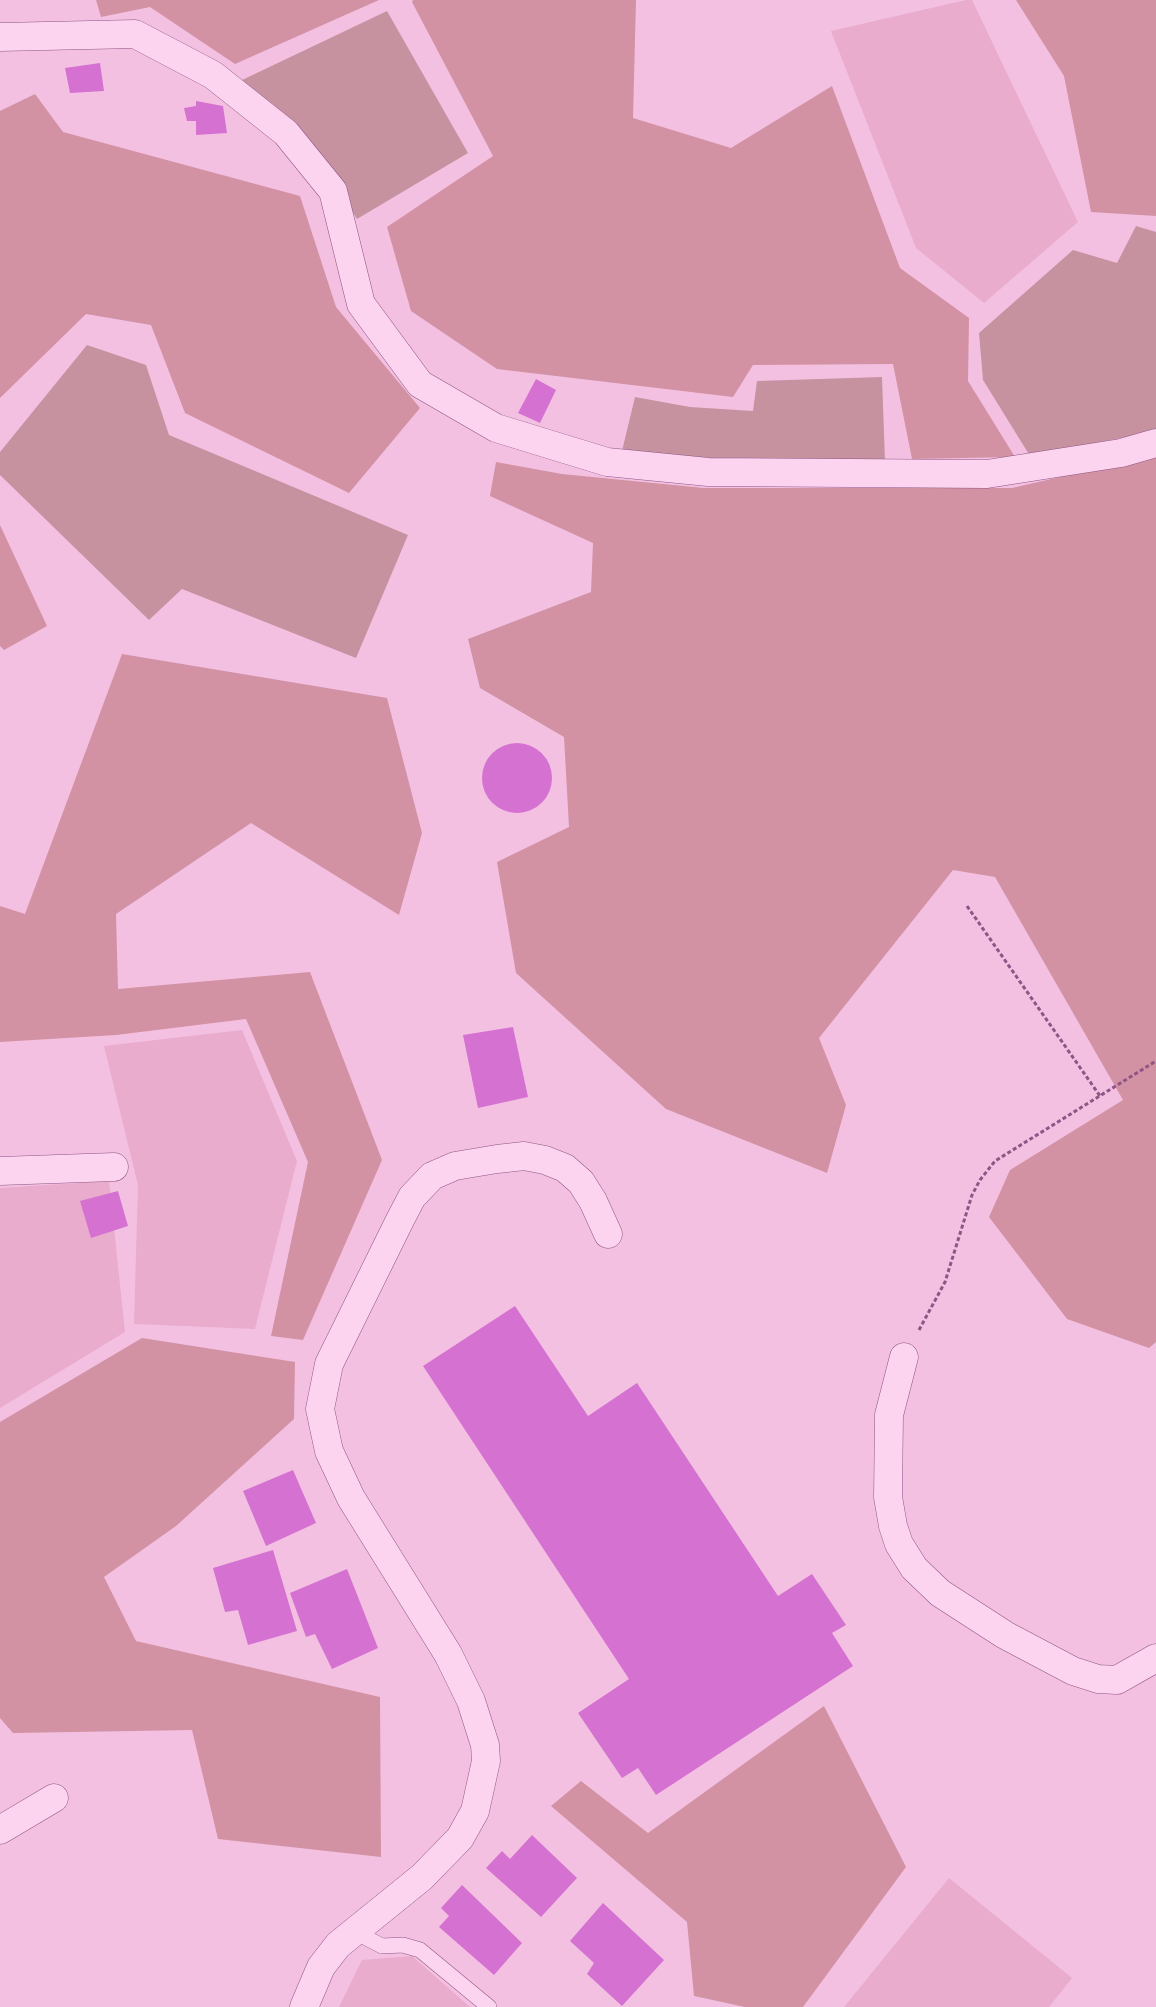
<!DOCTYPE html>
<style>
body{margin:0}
canvas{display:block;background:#f3c0e2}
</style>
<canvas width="1156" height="2007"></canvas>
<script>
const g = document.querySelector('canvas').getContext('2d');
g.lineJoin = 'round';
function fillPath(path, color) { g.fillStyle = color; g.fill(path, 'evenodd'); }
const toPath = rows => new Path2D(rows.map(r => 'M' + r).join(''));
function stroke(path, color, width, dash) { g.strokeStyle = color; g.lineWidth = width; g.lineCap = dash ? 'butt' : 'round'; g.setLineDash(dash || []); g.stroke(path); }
const farmland = toPath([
 [966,0,972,0,1078,222,984,303,916,248,831,31],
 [242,1030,297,1161,255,1329,134,1324,138,1185,104,1046],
 [109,1181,125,1332,0,1408,0,1188],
 [949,1878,1072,1978,1049,2007,844,2007],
 [412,1956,470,2007,339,2007,362,1960]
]);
const green = toPath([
 [96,0,379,0,235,64,150,7,101,17],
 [413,0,636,0,633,118,731,148,832,86,900,268,969,318,968,381,1015,457,912,459,893,364,753,365,733,397,497,369,411,311,387,227,493,156,412,2],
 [1016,0,1156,0,1156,216,1091,212,1064,76],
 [35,94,63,132,300,196,336,307,420,408,349,493,185,413,151,325,86,314,0,398,0,111],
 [1156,455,1156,1342,1149,1348,1067,1319,989,1217,1010,1170,1123,1100,995,877,953,870,819,1038,846,1105,827,1173,666,1109,516,973,497,862,569,827,564,737,480,688,468,639,591,592,593,543,490,496,496,462,562,474,704,488,1012,488],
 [0,525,47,626,4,650,0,646],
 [122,654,387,698,422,833,399,915,251,823,116,914,118,989,310,972,382,1160,303,1340,271,1336,308,1162,246,1019,116,1035,0,1042,0,906,25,914],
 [142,1338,295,1362,294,1419,176,1526,104,1577,136,1641,380,1697,381,1857,218,1839,192,1730,13,1733,0,1718,0,1422],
 [824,1706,906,1867,803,2007,745,2007,694,1996,687,1922,551,1806,581,1781,648,1833]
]);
const cemetery = toPath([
 [387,11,468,153,357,219,310,142,240,81],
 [1136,226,1156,232,1156,431,1030,456,983,380,979,333,1073,250,1117,263],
 [87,345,146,365,169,435,408,535,356,658,182,589,149,620,0,475,0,452],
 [882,377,885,462,703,464,621,455,635,397,690,407,753,411,757,381]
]);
const building = toPath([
 [100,63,104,91,70,93,65,68],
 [196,101,223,106,227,133,196,135,196,121,187,121,184,108,196,106],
 [536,379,556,390,540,423,518,413],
 '482 778a35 35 0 1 1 70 0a35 35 0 1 1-70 0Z',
 [513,1027,528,1097,478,1108,463,1035],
 [118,1191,128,1226,91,1238,80,1201],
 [515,1306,588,1416,637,1383,778,1596,812,1574,846,1625,832,1633,853,1666,656,1795,638,1768,622,1778,578,1713,629,1679,423,1366],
 [293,1470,316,1523,266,1546,243,1491],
 [273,1550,297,1631,248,1645,238,1610,225,1612,213,1568],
 [347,1569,378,1648,332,1669,315,1634,306,1637,290,1593],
 [532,1835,577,1878,541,1917,486,1868,502,1851,510,1859],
 [462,1885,522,1943,494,1975,439,1927,449,1916,441,1908],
 [603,1903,664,1960,622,2006,587,1974,594,1963,570,1941]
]);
const path = toPath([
 [967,906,1100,1096],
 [919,1330,945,1282,972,1195,980,1180,995,1161,1156,1061]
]);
const service = toPath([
 [353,1931,382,1946,403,1945,420,1950,489,2007]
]);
const minor = toPath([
 [0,37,135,34,213,75,286,133,333,191,361,304,420,384,496,428,607,462,708,472,987,474,1121,453,1156,443],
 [0,1171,114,1167],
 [904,1357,889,1415,888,1497,893,1526,899,1544,914,1568,940,1593,1005,1635,1073,1671,1098,1679,1117,1680,1156,1658],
 [0,1830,54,1798]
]);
const tertiary = toPath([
 [304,2007,321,1967,338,1945,422,1877,460,1838,475,1811,486,1761,485,1745,471,1701,448,1654,351,1498,329,1451,320,1409,329,1364,400,1220,412,1197,432,1176,455,1166,497,1159,524,1156,545,1160,565,1168,581,1182,593,1201,608,1234]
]);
fillPath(farmland, '#e9accd');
fillPath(green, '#d292a3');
fillPath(cemetery, '#c692a0');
fillPath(building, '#d571d1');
stroke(service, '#8e5585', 16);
stroke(minor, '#8e5585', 29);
stroke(tertiary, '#8e5585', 29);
stroke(path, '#8e5585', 3, [4, 2.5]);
stroke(service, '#fcd4ef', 15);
stroke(minor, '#fcd4ef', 28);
stroke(tertiary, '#fcd4ef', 28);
</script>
